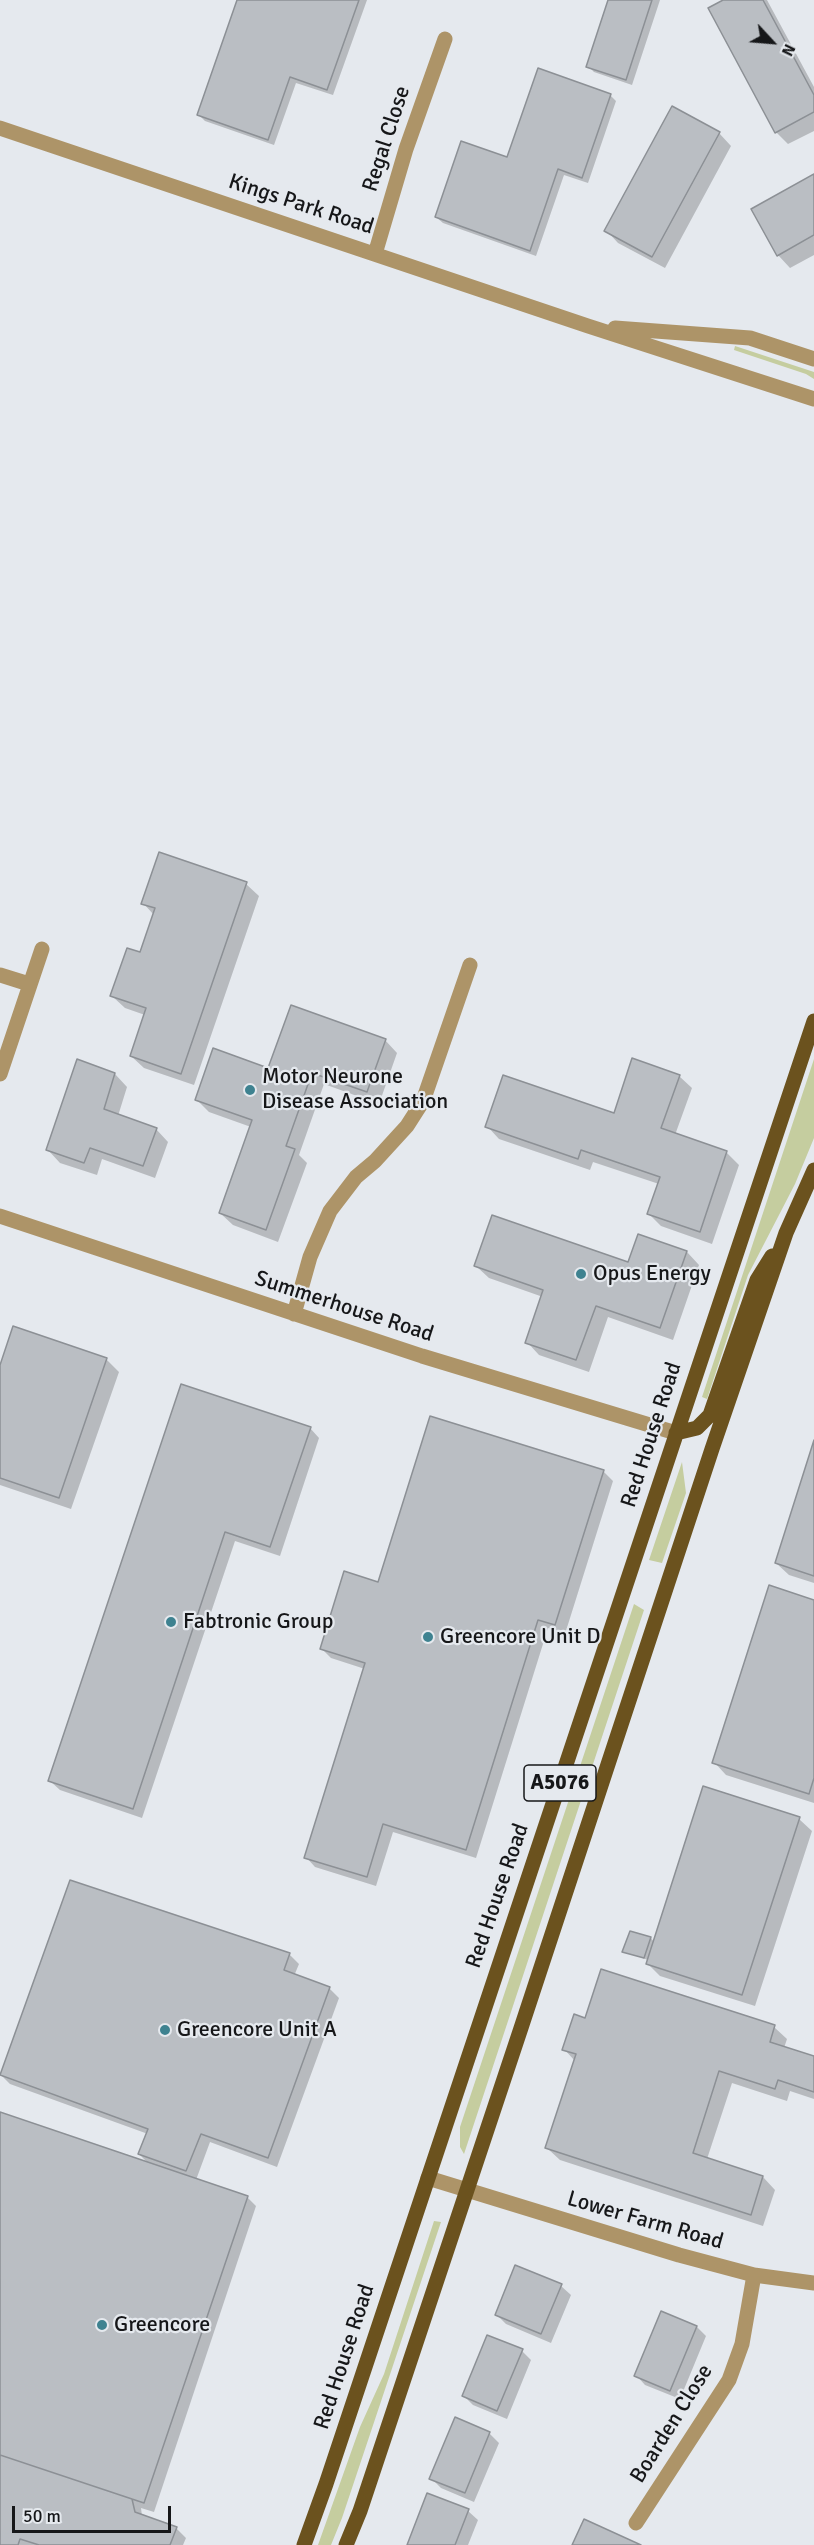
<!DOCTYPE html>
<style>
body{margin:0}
#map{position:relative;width:814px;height:2545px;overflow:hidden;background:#e5e9ee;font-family:Signika,sans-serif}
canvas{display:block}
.north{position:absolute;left:742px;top:12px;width:60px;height:60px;-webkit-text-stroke:4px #e5e9ee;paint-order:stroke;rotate:116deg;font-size:16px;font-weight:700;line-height:24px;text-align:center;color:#161719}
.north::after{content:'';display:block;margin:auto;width:21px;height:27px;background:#161719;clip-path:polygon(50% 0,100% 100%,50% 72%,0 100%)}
.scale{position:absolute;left:12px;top:2506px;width:159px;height:27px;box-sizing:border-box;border:3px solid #161719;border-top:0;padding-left:8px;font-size:18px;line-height:21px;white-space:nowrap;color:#161719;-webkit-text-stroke:4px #e5e9ee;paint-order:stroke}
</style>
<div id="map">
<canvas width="814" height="2545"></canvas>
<div class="north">N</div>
<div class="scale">50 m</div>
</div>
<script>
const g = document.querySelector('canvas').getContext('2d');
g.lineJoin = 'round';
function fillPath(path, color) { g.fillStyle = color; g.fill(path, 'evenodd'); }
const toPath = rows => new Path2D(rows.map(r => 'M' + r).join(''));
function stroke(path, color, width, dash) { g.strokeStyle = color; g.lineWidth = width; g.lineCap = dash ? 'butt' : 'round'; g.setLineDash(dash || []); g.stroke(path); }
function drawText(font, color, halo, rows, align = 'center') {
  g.font = font + ' Signika,sans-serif'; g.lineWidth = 4.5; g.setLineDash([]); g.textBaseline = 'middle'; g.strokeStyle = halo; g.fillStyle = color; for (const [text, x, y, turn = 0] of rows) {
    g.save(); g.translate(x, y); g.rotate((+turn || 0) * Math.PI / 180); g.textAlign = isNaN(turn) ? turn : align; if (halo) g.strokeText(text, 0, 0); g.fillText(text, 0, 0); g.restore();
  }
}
const green = toPath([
 [735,346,814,372,814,379,806,374,734,350],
 [814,1059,814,1138,795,1184,748,1275,707,1399,702,1397],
 [682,1462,686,1493,662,1563,649,1560],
 [634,1604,644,1610,464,2154,460,2147,460,2127],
 [434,2221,441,2222,342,2518,331,2545,318,2545,360,2427,384,2374]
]);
const shadow = toPath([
 [239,0,367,0,333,95,296,83,274,145,205,121,199,115],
 [609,0,660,0,632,85,594,72,588,66],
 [726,0,767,0,814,87,814,131,788,144,776,132],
 [610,95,616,101,588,183,564,175,536,256,443,223,436,217,507,159],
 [719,133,731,146,665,268,618,243,606,230],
 [814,176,814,255,790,268,778,255],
 [246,884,259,896,194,1085,144,1068,131,1056,145,1015,125,1008,112,996,141,954,154,915,143,903],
 [385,1040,397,1053,379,1104,324,1084,299,1155,307,1163,278,1242,233,1225,220,1213,251,1127,209,1112,197,1100],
 [115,1074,127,1087,118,1116,156,1129,168,1142,155,1178,102,1159,97,1175,60,1163,48,1150],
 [679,1076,692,1088,675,1135,727,1153,739,1165,712,1244,661,1226,649,1214,659,1184,593,1162,590,1170,499,1139,487,1126,615,1115],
 [639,1236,687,1252,699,1265,673,1340,608,1317,589,1372,539,1355,527,1342,543,1297,489,1278,476,1266,629,1264],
 [106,1359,119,1372,71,1509,0,1485,0,1369],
 [182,1386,310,1428,319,1438,280,1556,235,1541,142,1818,60,1790,50,1781],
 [814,1445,814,1583,789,1575,776,1563],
 [603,1471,613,1481,565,1634,548,1628,476,1858,393,1832,376,1886,315,1867,306,1857,365,1669,331,1658,322,1649,379,1583],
 [814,1601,814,1803,726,1775,714,1762],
 [799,1819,812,1831,755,2006,660,1976,647,1963,648,1960,624,1951,651,1938,654,1942],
 [289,1954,299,1964,294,1976,329,1988,339,1998,277,2167,210,2142,196,2180,247,2197,256,2206,154,2512,141,2508,142,2516,176,2528,186,2538,183,2545,0,2545,0,2113,149,2164,139,2154,148,2134,10,2084,1,2075],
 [586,2020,774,2027,787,2039,784,2048,814,2058,814,2099,790,2091,787,2101,732,2083,707,2159,763,2177,775,2190,763,2226,560,2160,547,2148,575,2061,564,2049],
 [516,2267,561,2286,571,2295,551,2343,506,2324,496,2314],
 [697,2327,706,2336,680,2399,645,2385,636,2375],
 [522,2351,531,2360,507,2419,473,2405,464,2396],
 [489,2433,499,2443,474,2502,441,2488,431,2478],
 [468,2511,478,2520,468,2545,408,2545]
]);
const building = toPath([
 [237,0,359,0,327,90,290,77,268,140,197,115,237,0],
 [608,0,652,0,626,80,586,67,608,0],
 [723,0,763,0,814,95,814,112,775,133,708,8,723,0],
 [538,68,611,94,582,178,558,169,530,251,435,217,461,141,507,157,538,68],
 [672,106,720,132,652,257,604,231,672,106],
 [814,174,814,235,777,256,751,209,814,174],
 [159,852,247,882,181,1074,130,1056,146,1008,110,996,127,948,140,952,155,908,141,904,159,852],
 [291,1005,386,1039,367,1092,312,1073,286,1146,295,1149,266,1230,219,1213,252,1120,195,1100,213,1048,268,1068,291,1005],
 [632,1058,680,1075,661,1128,727,1151,700,1232,647,1214,660,1177,581,1150,578,1159,485,1127,503,1075,614,1113,632,1058],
 [77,1059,115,1073,104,1109,157,1128,143,1166,90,1148,84,1163,46,1150,77,1059],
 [492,1215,628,1262,638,1234,687,1251,660,1328,596,1306,576,1360,525,1343,543,1290,474,1266,492,1215],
 [13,1326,107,1358,59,1498,0,1478,0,1365,13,1326],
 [181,1384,311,1427,270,1547,225,1532,133,1809,48,1781,181,1384],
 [430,1416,604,1470,555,1625,538,1620,466,1850,383,1824,367,1877,304,1858,365,1663,320,1649,344,1571,378,1582,430,1416],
 [814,1440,814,1576,775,1563,814,1440],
 [769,1585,814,1600,814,1778,809,1794,712,1763,769,1585],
 [703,1786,800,1817,742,1995,646,1964,703,1786],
 [70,1880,290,1953,284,1970,330,1987,268,2158,201,2134,186,2171,138,2154,148,2129,0,2075,70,1880],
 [630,1931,651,1937,644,1958,622,1952,630,1931],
 [601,1969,775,2025,770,2042,814,2056,814,2092,778,2080,775,2089,719,2071,693,2153,763,2176,751,2215,545,2148,576,2054,562,2050,574,2014,585,2018,601,1969],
 [0,2112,248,2196,144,2503,0,2455,0,2112],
 [515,2265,562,2284,541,2334,495,2315,515,2265],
 [661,2311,697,2326,670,2391,634,2376,661,2311],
 [487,2335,523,2349,497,2411,462,2396,487,2335],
 [455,2417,490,2432,465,2493,429,2479,455,2417],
 [0,2455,132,2499,135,2512,177,2527,170,2545,39,2545,20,2539,18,2545,0,2545,0,2455],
 [427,2493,469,2509,455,2545,407,2545,427,2493],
 [584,2519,641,2545,572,2545,584,2519]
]);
const minor = toPath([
 [0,128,588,326,814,399],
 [375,254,406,149,445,39],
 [615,328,750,338,814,359],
 [0,975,29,984],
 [0,1074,42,949],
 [0,1216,422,1356,676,1433],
 [294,1314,310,1257,330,1211,356,1177,375,1161,407,1126,423,1101,470,965],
 [428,2178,679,2255,754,2275,814,2283],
 [636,2523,729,2380,742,2344,754,2275]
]);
const major = toPath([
 [676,1433,697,1428,710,1415,757,1280,772,1256],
 [304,2545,326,2484,814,1021],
 [346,2545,360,2511,521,2028,712,1449,786,1233,814,1170]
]);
const markers = [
 [250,1090,6,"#3e8290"],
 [581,1274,6,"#3e8290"],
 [171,1622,6,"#3e8290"],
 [428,1637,6,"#3e8290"],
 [165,2030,6,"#3e8290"],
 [102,2325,6,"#3e8290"]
];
const shields = [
 [560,1783,72]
];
const shieldNames = [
 ["A5076",560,1783]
];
const streetNames = [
 ["Regal Close",387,139,-72],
 ["Kings Park Road",301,205,18],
 ["Summerhouse Road",344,1307,18],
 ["Red House Road",652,1435,-72],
 ["Red House Road",498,1896,-71],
 ["Lower Farm Road",645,2221,16],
 ["Red House Road",345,2357,-72],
 ["Boarden Close",672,2424,-58]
];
const poiNames = [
 ["Motor Neurone",262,1077],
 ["Disease Association",262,1102],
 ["Opus Energy",593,1274],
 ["Fabtronic Group",183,1622],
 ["Greencore Unit D",440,1637],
 ["Greencore Unit A",177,2030],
 ["Greencore",114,2325]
];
fillPath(green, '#c5cd9f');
fillPath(shadow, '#0003');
fillPath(building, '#babec3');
stroke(building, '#8c9095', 1.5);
stroke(minor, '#ad9468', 15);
stroke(major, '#6b521e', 15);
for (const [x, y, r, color] of markers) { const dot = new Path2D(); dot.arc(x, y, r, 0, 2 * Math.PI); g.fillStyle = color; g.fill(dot); stroke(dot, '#e5e9ee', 2); }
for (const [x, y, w] of shields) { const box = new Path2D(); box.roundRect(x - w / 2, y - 18, w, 36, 4.5); g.fillStyle = '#e5e9ee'; g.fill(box); stroke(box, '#161719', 1.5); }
drawText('bold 21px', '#161719', null, shieldNames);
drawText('22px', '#161719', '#e5e9ee', streetNames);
drawText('22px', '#161719', '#e5e9ee', poiNames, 'left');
</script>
